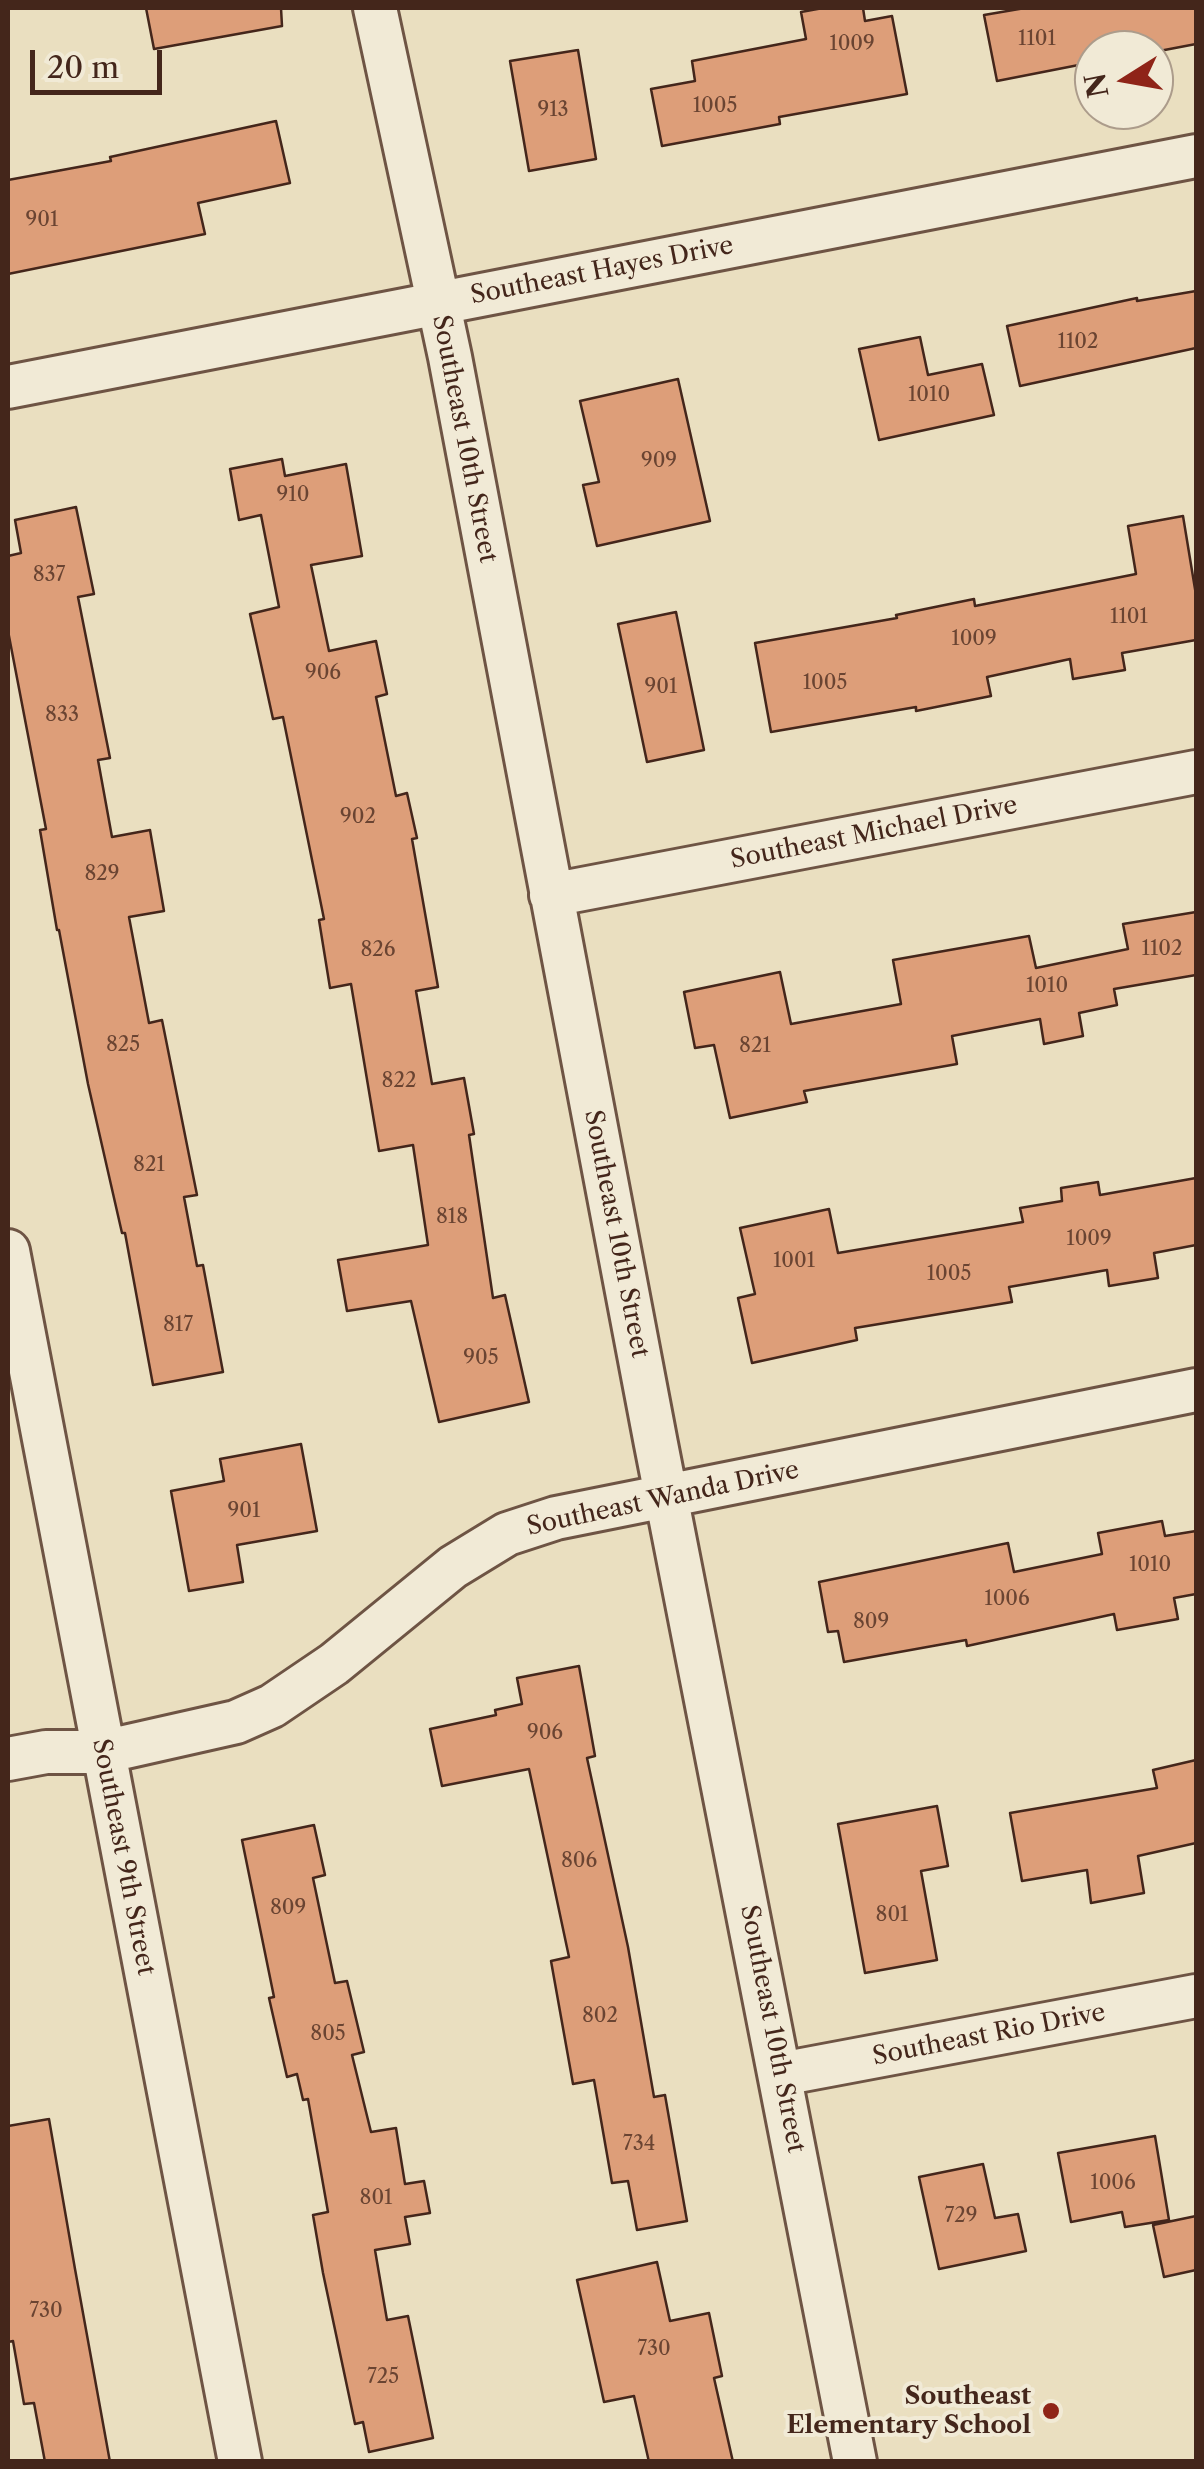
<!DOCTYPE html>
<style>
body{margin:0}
#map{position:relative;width:1204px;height:2469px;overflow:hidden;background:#eadfc0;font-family:"Libre Caslon Text",serif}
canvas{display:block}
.frame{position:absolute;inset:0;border:10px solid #44261b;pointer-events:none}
.north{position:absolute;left:1074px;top:30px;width:100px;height:100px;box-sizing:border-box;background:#f1ead6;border:2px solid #ac9c8b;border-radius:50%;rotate:259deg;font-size:28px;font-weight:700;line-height:40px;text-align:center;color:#44261b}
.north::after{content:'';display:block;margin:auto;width:35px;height:45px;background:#8f2418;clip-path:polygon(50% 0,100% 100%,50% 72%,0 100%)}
.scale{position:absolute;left:30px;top:50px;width:132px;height:45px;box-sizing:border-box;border:5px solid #44261b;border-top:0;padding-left:12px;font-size:30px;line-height:35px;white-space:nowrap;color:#44261b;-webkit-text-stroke:8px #f1ead6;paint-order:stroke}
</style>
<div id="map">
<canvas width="1204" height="2469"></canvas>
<div class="frame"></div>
<div class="north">N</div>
<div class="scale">20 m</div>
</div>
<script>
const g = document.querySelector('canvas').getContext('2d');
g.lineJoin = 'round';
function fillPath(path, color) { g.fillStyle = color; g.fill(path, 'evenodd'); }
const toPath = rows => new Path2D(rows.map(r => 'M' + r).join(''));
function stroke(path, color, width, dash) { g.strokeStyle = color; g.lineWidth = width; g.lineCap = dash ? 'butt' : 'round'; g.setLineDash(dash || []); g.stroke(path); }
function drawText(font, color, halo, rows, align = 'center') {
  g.font = font + ' "Libre Caslon Text",serif'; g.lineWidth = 8; g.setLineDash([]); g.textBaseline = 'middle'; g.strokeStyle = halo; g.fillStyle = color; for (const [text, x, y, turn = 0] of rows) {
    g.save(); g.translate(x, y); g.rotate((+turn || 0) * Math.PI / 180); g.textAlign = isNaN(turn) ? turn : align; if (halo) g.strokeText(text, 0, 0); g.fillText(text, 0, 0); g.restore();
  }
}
const building = toPath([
 [146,8,281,8,282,26,154,49,146,8],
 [823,8,863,8,865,21,892,16,907,94,779,117,780,124,662,146,651,89,695,81,692,61,806,39,801,12,823,8],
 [1025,8,1196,8,1196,44,1154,52,1094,50,1094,62,997,81,984,15,1025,8],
 [578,50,596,159,529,171,510,61,578,50],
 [276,121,290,183,198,203,205,234,8,274,8,180,111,161,110,157,276,121],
 [1196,291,1196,348,1020,386,1007,326,1137,298,1137,301,1196,291],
 [920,337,928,375,982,364,994,415,879,440,859,349,920,337],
 [678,379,710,521,597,546,583,485,599,482,580,401,678,379],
 [282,459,285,476,346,464,362,556,311,565,329,651,376,641,387,694,376,697,396,796,407,793,417,838,412,839,438,987,416,991,432,1084,464,1078,474,1134,469,1135,493,1298,505,1295,529,1402,439,1422,411,1301,347,1311,338,1260,428,1245,413,1145,379,1151,351,984,330,988,319,920,324,919,283,717,273,719,250,614,279,607,261,515,239,520,230,469,282,459],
 [76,507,94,594,78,597,110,758,98,760,112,837,150,830,164,911,129,917,149,1023,162,1020,197,1195,184,1197,197,1266,203,1265,223,1372,153,1385,125,1233,122,1233,88,1084,59,930,57,930,40,830,46,829,8,631,8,556,21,553,15,520,76,507],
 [1183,516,1196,595,1196,640,1122,653,1125,670,1073,679,1070,659,987,677,991,696,916,711,916,707,771,732,755,643,897,618,896,615,974,599,975,606,1136,574,1128,526,1183,516],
 [676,612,704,750,647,762,618,624,676,612],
 [1196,912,1196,975,1114,989,1117,1005,1079,1013,1083,1036,1044,1044,1040,1019,952,1036,957,1064,804,1091,807,1102,730,1118,714,1045,695,1048,684,992,780,972,791,1024,901,1004,893,960,1029,936,1036,968,1128,949,1123,924,1196,912],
 [1196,1178,1196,1245,1154,1253,1158,1278,1109,1286,1107,1270,1009,1287,1012,1302,855,1328,857,1340,752,1363,738,1298,755,1294,740,1228,829,1209,838,1253,1023,1222,1020,1208,1062,1201,1061,1188,1098,1182,1100,1195,1196,1178],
 [301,1444,317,1531,237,1545,243,1582,189,1591,171,1491,224,1481,220,1459,301,1444],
 [1162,1521,1165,1536,1196,1531,1196,1594,1174,1598,1178,1619,1117,1630,1114,1614,967,1646,966,1640,844,1662,838,1631,828,1632,819,1582,1008,1543,1014,1572,1102,1554,1098,1533,1162,1521],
 [579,1666,595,1756,587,1758,628,1947,654,2097,665,2095,687,2221,637,2230,628,2181,612,2183,594,2080,573,2084,551,1961,569,1957,529,1769,442,1786,430,1729,496,1715,495,1710,522,1704,517,1678,579,1666],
 [1196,1760,1196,1843,1138,1856,1144,1893,1091,1903,1087,1870,1022,1881,1010,1813,1157,1788,1153,1770,1196,1760],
 [937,1806,948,1866,921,1871,937,1960,865,1973,838,1824,937,1806],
 [314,1825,325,1875,313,1878,335,1983,347,1981,364,2052,352,2055,371,2132,396,2128,405,2184,424,2181,430,2213,405,2217,410,2244,375,2250,387,2320,408,2316,433,2438,369,2452,363,2422,355,2424,323,2273,313,2215,328,2212,308,2099,303,2100,297,2074,287,2077,269,1998,274,1997,242,1840,314,1825],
 [49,2119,75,2269,110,2462,45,2462,34,2403,24,2404,13,2341,8,2342,8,2126,49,2119],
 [1155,2136,1169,2220,1125,2227,1122,2212,1071,2222,1058,2153,1155,2136],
 [983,2164,995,2218,1018,2214,1026,2251,939,2269,919,2177,983,2164],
 [1196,2216,1196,2270,1164,2277,1153,2225,1196,2216],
 [657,2262,670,2321,709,2313,722,2376,714,2378,733,2462,649,2462,634,2396,604,2402,577,2280,657,2262]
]);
const minor = toPath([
 [375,8,450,357,656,1444,855,2462],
 [8,387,1196,156],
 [551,895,1196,772],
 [8,1251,240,2462],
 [8,1759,46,1752,103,1752,236,1722,272,1706,334,1664,453,1567,507,1534,556,1518,1196,1390],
 [781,2074,1196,1996]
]);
const markers = [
 [1051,2411,10,"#8f2418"]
];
const numberNames = [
 ["1101",1037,39],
 ["1009",852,44],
 ["1005",715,106],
 ["913",553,110],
 ["901",42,220],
 ["1102",1078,342],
 ["1010",929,395],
 ["909",659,461],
 ["910",293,495],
 ["837",49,575],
 ["1101",1129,617],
 ["1009",974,639],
 ["906",323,673],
 ["1005",825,683],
 ["901",661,687],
 ["833",62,715],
 ["902",358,817],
 ["829",102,874],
 ["1102",1162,949],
 ["826",378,950],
 ["1010",1047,986],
 ["825",123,1045],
 ["821",755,1046],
 ["822",399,1081],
 ["821",149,1165],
 ["818",452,1217],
 ["1009",1089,1239],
 ["1001",794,1261],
 ["1005",949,1274],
 ["817",178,1325],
 ["905",481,1358],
 ["901",244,1511],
 ["1010",1150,1565],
 ["1006",1007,1599],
 ["809",871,1622],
 ["906",545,1733],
 ["806",579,1861],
 ["809",288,1908],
 ["801",892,1915],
 ["802",600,2016],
 ["805",328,2034],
 ["734",639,2144],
 ["1006",1113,2183],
 ["801",376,2198],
 ["729",961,2216],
 ["730",46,2311],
 ["730",654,2349],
 ["725",383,2377]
];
const streetNames = [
 ["Southeast Hayes Drive",602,271,-11],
 ["Southeast 10th Street",464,439,79],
 ["Southeast Michael Drive",874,833,-11],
 ["Southeast 10th Street",616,1234,79],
 ["Southeast Wanda Drive",663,1499,-12],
 ["Southeast 9th Street",123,1857,79],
 ["Southeast 10th Street",772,2029,79],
 ["Southeast Rio Drive",989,2035,-11]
];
const poiNames = [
 ["Southeast",1031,2397],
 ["Elementary School",1031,2426]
];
fillPath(building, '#dd9e79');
stroke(building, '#44261b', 2.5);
stroke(minor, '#6e5444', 48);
stroke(minor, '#f1ead6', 42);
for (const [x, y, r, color] of markers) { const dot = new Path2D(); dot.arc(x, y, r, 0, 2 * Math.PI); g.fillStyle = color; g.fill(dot); stroke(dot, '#f1ead6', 4); }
drawText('20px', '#6a4432', null, numberNames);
drawText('25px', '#44261b', '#f1ead6', streetNames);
drawText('bold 25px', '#44261b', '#f1ead6', poiNames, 'right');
</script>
